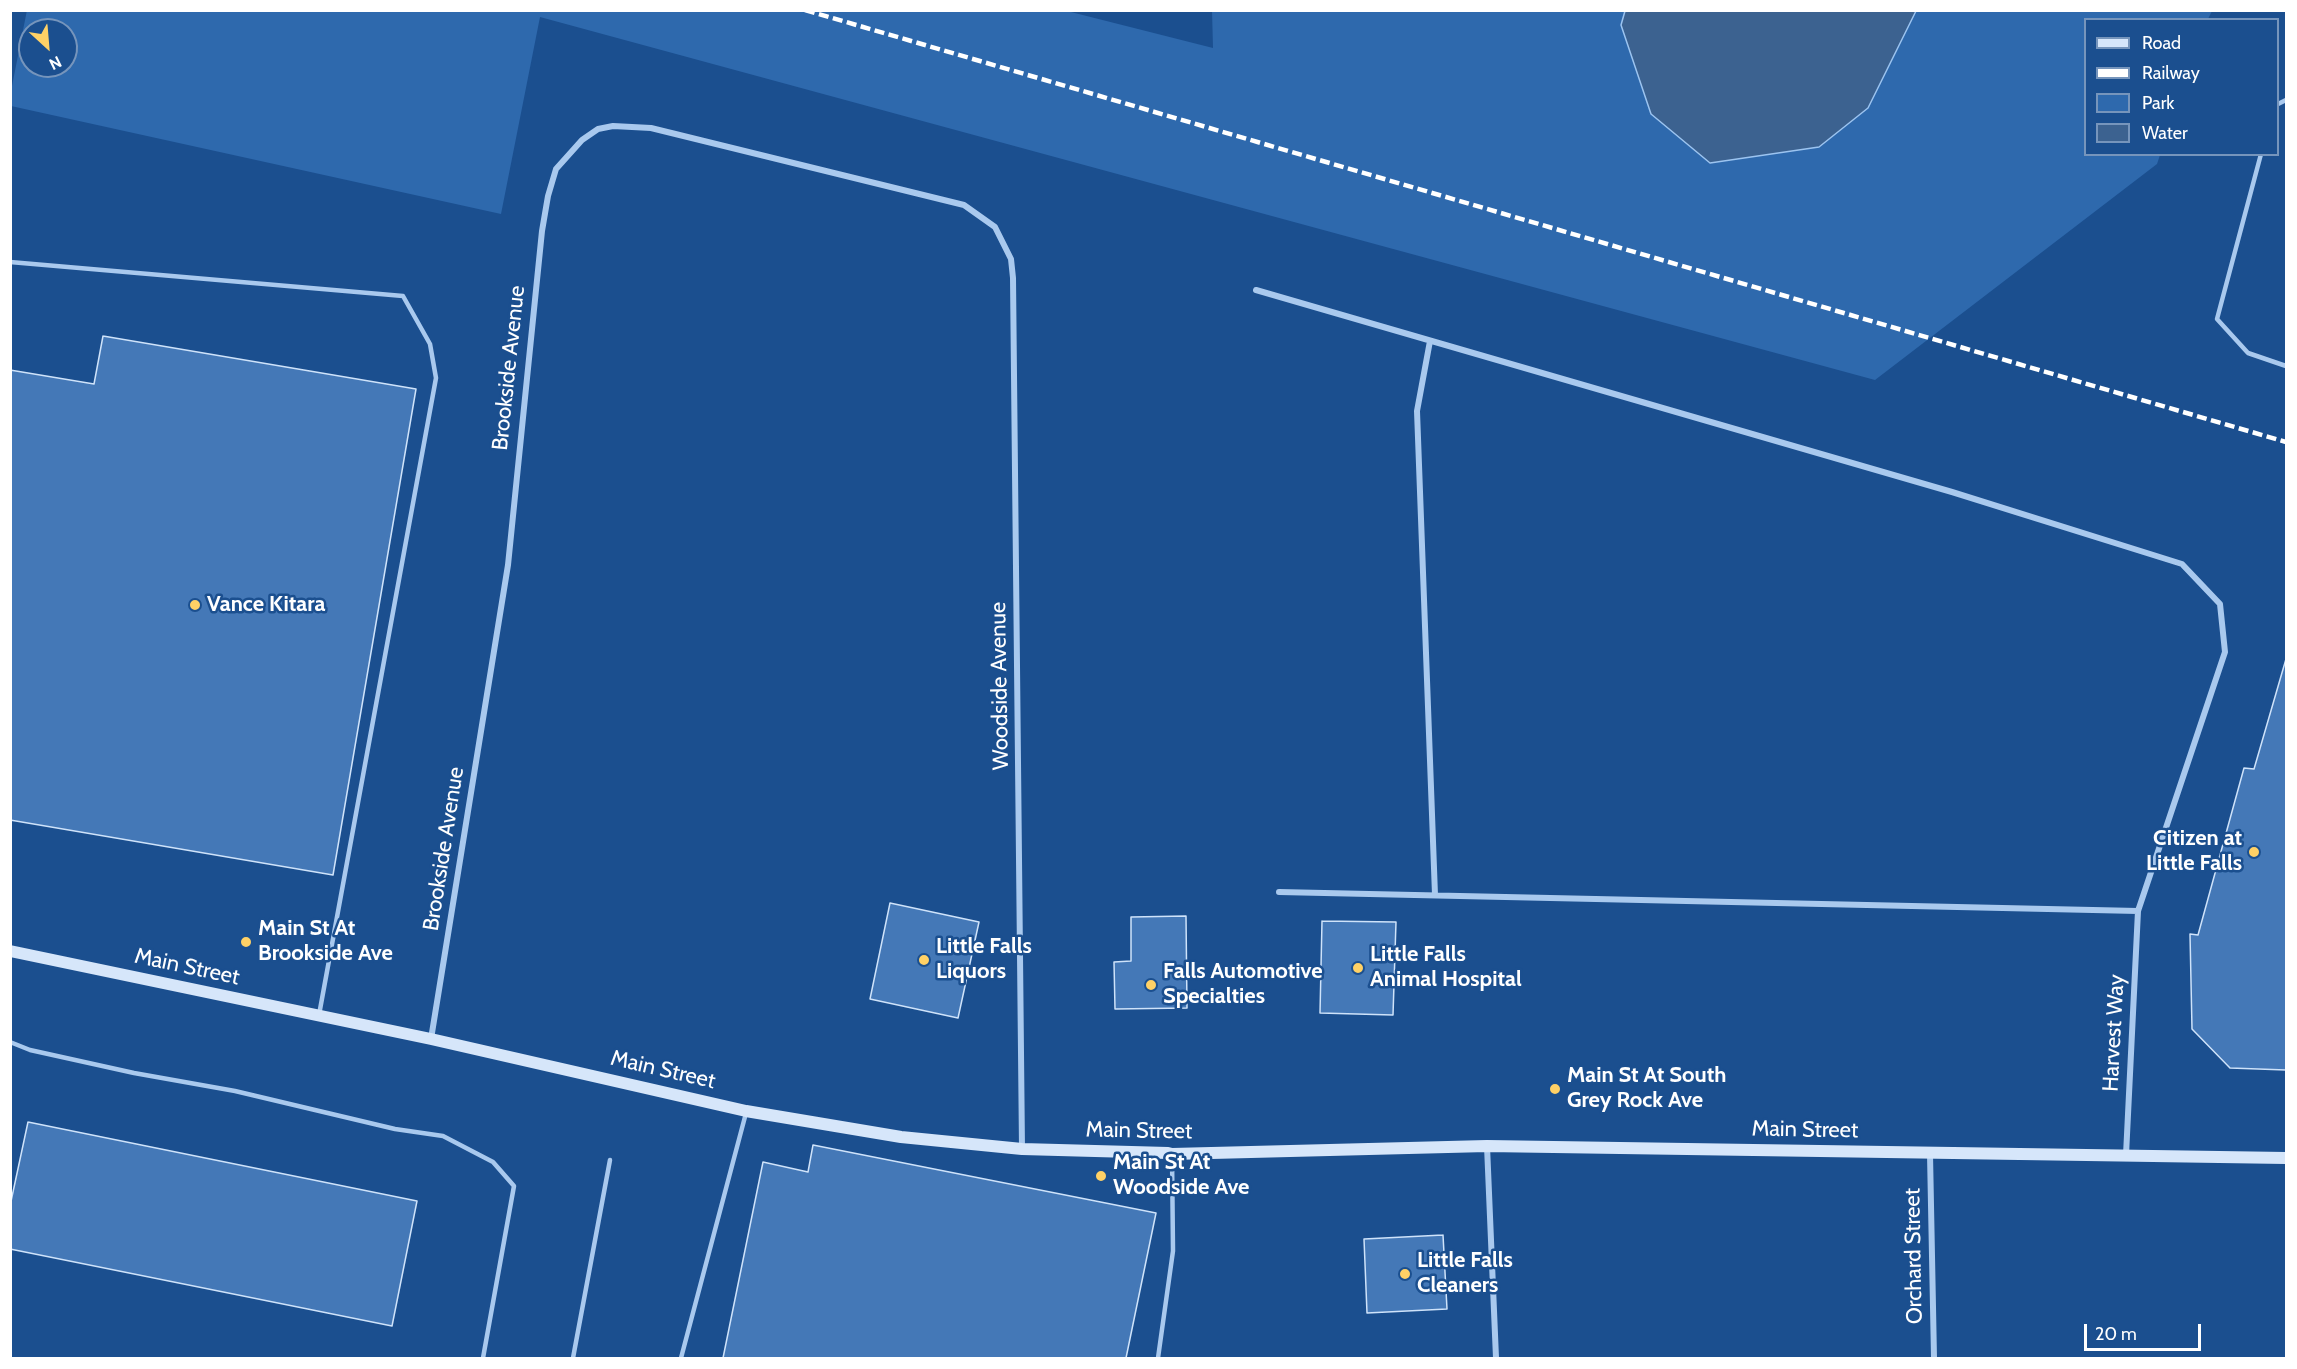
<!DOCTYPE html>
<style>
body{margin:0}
#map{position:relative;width:2297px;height:1369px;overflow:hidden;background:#1b4f8f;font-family:Cabin,sans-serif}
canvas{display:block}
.frame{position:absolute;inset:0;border:12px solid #fff;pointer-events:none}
.legend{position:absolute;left:2084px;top:18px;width:195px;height:138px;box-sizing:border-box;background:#1b4f8f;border:2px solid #7695bc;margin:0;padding:8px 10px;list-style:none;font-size:18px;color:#fff}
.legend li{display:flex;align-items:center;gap:12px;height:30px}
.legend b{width:30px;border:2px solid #7695bc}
.north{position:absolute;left:18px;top:18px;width:60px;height:60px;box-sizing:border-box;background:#1b4f8f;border:2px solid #7695bc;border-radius:50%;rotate:154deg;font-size:16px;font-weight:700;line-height:24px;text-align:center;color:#fff}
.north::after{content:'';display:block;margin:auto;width:21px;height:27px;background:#ffd166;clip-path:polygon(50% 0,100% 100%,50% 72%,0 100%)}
.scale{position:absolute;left:2084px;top:1324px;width:117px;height:27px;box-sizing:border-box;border:3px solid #fff;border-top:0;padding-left:8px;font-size:18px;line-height:21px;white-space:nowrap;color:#fff;-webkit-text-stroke:4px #1b4f8f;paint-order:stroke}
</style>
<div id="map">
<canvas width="2297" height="1369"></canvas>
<div class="frame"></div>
<ul class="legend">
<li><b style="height:8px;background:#d6e6fa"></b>Road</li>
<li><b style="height:8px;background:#fff"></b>Railway</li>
<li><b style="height:16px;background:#2e69ad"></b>Park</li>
<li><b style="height:16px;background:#3c6290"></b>Water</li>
</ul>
<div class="north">N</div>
<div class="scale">20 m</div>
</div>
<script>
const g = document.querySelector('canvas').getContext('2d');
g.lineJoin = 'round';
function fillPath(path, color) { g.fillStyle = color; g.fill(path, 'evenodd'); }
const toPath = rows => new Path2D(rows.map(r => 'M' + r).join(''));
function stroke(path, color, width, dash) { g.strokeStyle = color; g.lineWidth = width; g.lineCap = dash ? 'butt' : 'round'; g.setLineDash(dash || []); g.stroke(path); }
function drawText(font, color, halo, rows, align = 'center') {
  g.font = font + ' Cabin,sans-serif'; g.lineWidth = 5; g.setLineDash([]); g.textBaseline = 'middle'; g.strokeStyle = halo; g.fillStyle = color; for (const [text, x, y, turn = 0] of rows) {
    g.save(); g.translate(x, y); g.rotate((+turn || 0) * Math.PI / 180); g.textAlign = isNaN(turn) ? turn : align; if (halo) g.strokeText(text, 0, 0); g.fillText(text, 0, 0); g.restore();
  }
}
const green = toPath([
 [27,10,1063,10,1213,48,1212,10,2212,11,2208,19,2086,20,2086,154,2160,155,2157,164,1875,380,540,17,501,214,11,106,11,91],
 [30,30,66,30,66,66,30,66]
]);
const water = toPath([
 [1625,11,1625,10,1916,11,1868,108,1819,147,1710,163,1651,114,1621,25,1625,11]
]);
const building = toPath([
 [103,336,416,389,333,875,10,820,10,370,94,384,103,336],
 [2286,659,2286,1070,2230,1068,2192,1029,2190,934,2198,935,2244,768,2254,769,2286,659],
 [890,903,979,922,958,1018,870,999,890,903],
 [1186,916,1187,1008,1115,1009,1114,962,1131,961,1131,917,1186,916],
 [1322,921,1396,922,1393,1015,1320,1013,1322,921],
 [28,1122,417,1201,392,1326,10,1249,10,1206,28,1122],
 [813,1145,1156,1213,1126,1358,723,1358,763,1162,808,1172,813,1145],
 [1443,1235,1447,1309,1367,1313,1364,1239,1443,1235]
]);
const lane = toPath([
 [2278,104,2286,100],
 [2261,154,2217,319,2248,353,2286,366],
 [10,262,403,296,430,344,436,378,319,1015],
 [10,1042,30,1050,134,1073,235,1091,395,1129,443,1136,493,1162,514,1186,483,1358],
 [573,1358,610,1160],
 [681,1358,746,1113],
 [1158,1358,1173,1251,1172,1154]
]);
const street = toPath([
 [1256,290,1952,492,2182,564,2220,604,2225,652,2138,911,2126,1155],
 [1430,341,1417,411,1435,895],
 [1279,892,2138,911],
 [431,1039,508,565,542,231,548,196,556,169,582,140,598,129,613,126,651,128,964,205,995,227,1011,259,1013,278,1022,1149],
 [1487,1146,1496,1358],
 [1930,1154,1934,1358]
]);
const secondary = toPath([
 [10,951,431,1039,746,1111,901,1137,1022,1149,1168,1153,1172,1154,1487,1146,2286,1158]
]);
const rail = toPath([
 [805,10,2286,442]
]);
const markers = [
 [195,605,6,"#ffd166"],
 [2254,852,6,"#ffd166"],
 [246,942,6,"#ffd166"],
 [924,960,6,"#ffd166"],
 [1358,968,6,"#ffd166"],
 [1151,985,6,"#ffd166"],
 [1555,1089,6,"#ffd166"],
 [1101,1176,6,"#ffd166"],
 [1405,1274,6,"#ffd166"]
];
const streetNames = [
 ["Brookside Avenue",509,368,-84],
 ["Woodside Avenue",1000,686,-91],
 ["Brookside Avenue",444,849,-81],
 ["Main Street",187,967,12],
 ["Harvest Way",2114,1033,-87],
 ["Main Street",663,1070,13],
 ["Main Street",1805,1130,1],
 ["Main Street",1139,1131,1],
 ["Orchard Street",1914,1256,-91]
];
const poiNames = [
 ["Vance Kitara",207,605],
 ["Citizen at",2242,839,"right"],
 ["Little Falls",2242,864,"right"],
 ["Main St At",258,929],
 ["Brookside Ave",258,954],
 ["Little Falls",936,947],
 ["Liquors",936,972],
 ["Little Falls",1370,955],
 ["Animal Hospital",1370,980],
 ["Falls Automotive",1163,972],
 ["Specialties",1163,997],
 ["Main St At South",1567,1076],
 ["Grey Rock Ave",1567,1101],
 ["Main St At",1113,1163],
 ["Woodside Ave",1113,1188],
 ["Little Falls",1417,1261],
 ["Cleaners",1417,1286]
];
fillPath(green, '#2e69ad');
fillPath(water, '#3c6290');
stroke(water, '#9cc4f0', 1.5);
fillPath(building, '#4478b7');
stroke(building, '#cfe3fa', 1.5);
stroke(lane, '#a9c9ee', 4.5);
stroke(street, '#a9c9ee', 6);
stroke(secondary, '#d6e6fa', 12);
stroke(rail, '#fff', 4.5, [10, 4.5]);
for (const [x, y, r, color] of markers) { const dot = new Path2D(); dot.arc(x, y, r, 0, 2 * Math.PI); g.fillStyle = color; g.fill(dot); stroke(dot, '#1b4f8f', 2); }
drawText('22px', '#fff', '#1b4f8f', streetNames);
drawText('bold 22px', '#fff', '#1b4f8f', poiNames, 'left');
</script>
